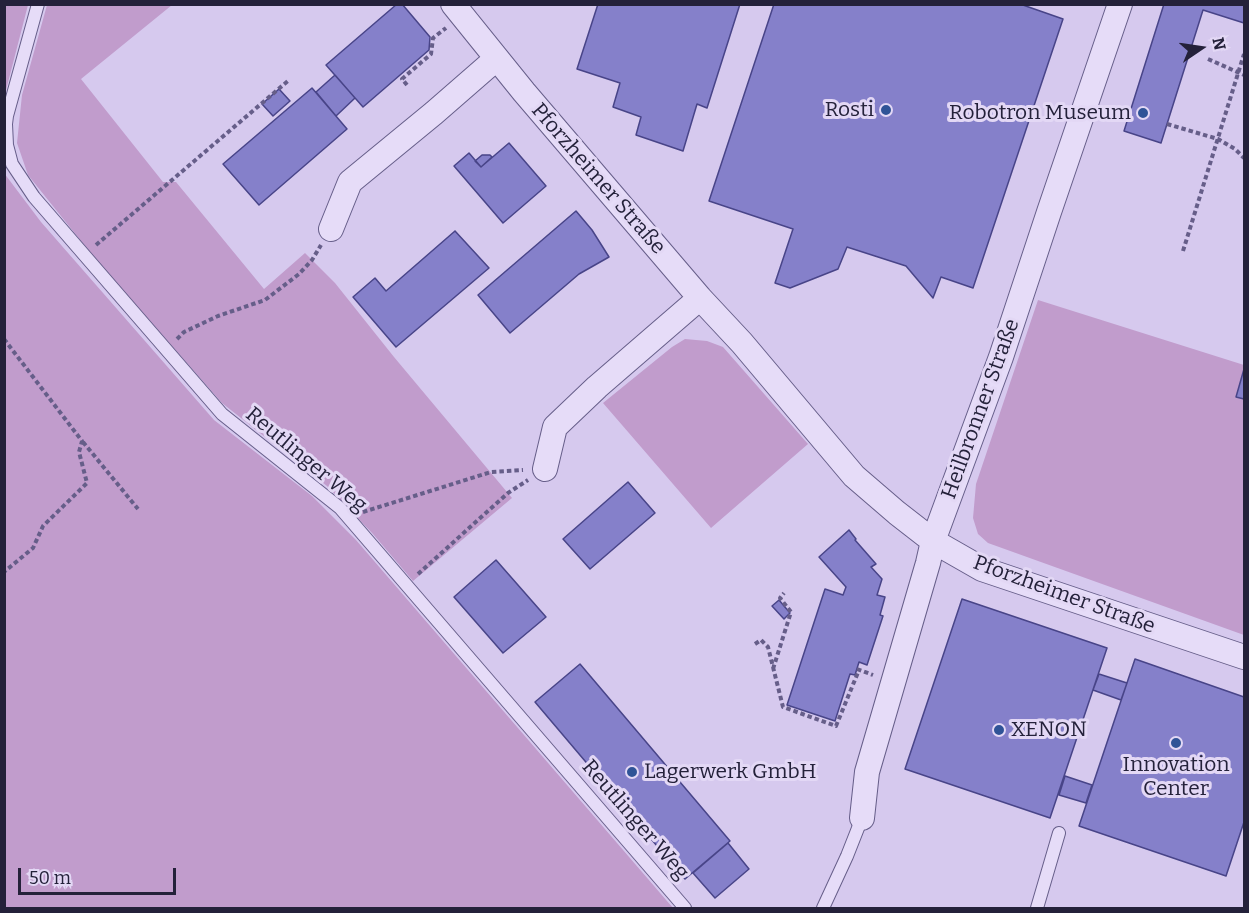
<!DOCTYPE html>
<meta charset="utf-8">
<style>
body{margin:0}
#map{position:relative;width:1249px;height:913px;overflow:hidden;background:#d6c9ee;font-family:Bitter,serif}
canvas{display:block}
.frame{position:absolute;inset:0;border:6px solid #24213a;pointer-events:none}
.north{position:absolute;left:1171px;top:18px;width:60px;height:60px;-webkit-text-stroke:4px #e3d8f5;paint-order:stroke;rotate:77deg;font-size:16px;font-weight:700;line-height:24px;text-align:center;color:#24213a}
.north::after{content:'';display:block;margin:auto;width:21px;height:27px;background:#24213a;clip-path:polygon(50% 0,100% 100%,50% 72%,0 100%)}
.scale{position:absolute;left:18px;top:868px;width:158px;height:27px;box-sizing:border-box;border:3px solid #24213a;border-top:0;padding-left:8px;font-size:18px;line-height:21px;white-space:nowrap;color:#24213a;-webkit-text-stroke:4px #e3d8f5;paint-order:stroke}
</style>
<div id="map">
<canvas width="1249" height="913"></canvas>
<div class="frame"></div>
<div class="north">N</div>
<div class="scale">50 m</div>
</div>
<script>
const g = document.querySelector('canvas').getContext('2d');
g.lineJoin = 'round';
function fillPath(path, color) { g.fillStyle = color; g.fill(path, 'evenodd'); }
const toPath = rows => new Path2D(rows.map(r => 'M' + r).join(''));
function stroke(path, color, width, dash) { g.strokeStyle = color; g.lineWidth = width; g.lineCap = dash ? 'butt' : 'round'; g.setLineDash(dash || []); g.stroke(path); }
function drawText(font, color, halo, rows, align = 'center') {
  g.font = font + ' Bitter,serif'; g.lineWidth = 6; g.setLineDash([]); g.textBaseline = 'middle'; g.strokeStyle = halo; g.fillStyle = color; for (const [text, x, y, turn = 0] of rows) {
    g.save(); g.translate(x, y); g.rotate((+turn || 0) * Math.PI / 180); g.textAlign = isNaN(turn) ? turn : align; if (halo) g.strokeText(text, 0, 0); g.fillText(text, 0, 0); g.restore();
  }
}
const green = toPath([
 [5,4,28,5,5,94,4,5],
 [47,5,172,5,81,79,163,182,176,182,264,289,305,253,335,283,394,357,512,498,413,581,373,534,327,486,222,403,97,261,28,175,17,143,22,95],
 [4,173,41,222,214,420,312,496,356,540,673,908,5,908],
 [1038,300,1244,365,1244,635,988,543,978,534,973,518,976,484],
 [685,339,707,341,723,347,808,444,711,528,603,403,672,347]
]);
const building = toPath([
 [397,4,402,4,430,37,429,50,363,107,326,65,397,4],
 [598,4,740,4,707,108,697,104,683,151,636,135,641,117,613,107,620,83,577,69,598,4],
 [774,4,1020,4,1063,19,973,288,941,277,933,298,906,266,847,247,838,269,790,288,775,283,793,229,709,201,774,4],
 [1164,4,1244,4,1244,23,1203,10,1161,143,1124,131,1164,4],
 [335,75,355,98,336,116,316,92,335,75],
 [312,88,347,129,259,205,223,164,312,88],
 [279,89,290,101,273,116,262,104,279,89],
 [509,143,546,186,503,223,454,166,469,153,481,167,509,143],
 [482,155,490,155,492,157,481,167,475,161,482,155],
 [576,211,592,230,609,257,579,274,510,333,478,295,576,211],
 [455,231,489,268,396,347,353,297,375,278,386,291,455,231],
 [1244,369,1244,399,1236,397,1244,369],
 [628,482,655,513,590,569,563,539,628,482],
 [849,530,856,539,855,540,876,564,871,567,882,579,877,595,885,597,880,615,883,616,867,665,859,662,855,675,850,674,835,721,787,705,825,589,843,595,846,587,819,557,849,530],
 [496,560,546,617,503,653,454,597,496,560],
 [962,599,1107,648,1050,818,905,769,962,599],
 [779,600,790,613,784,619,772,606,779,600],
 [1135,659,1244,697,1244,822,1226,876,1079,826,1135,659],
 [580,664,730,841,685,879,535,702,580,664],
 [1099,674,1127,683,1121,700,1093,690,1099,674],
 [1065,776,1092,785,1086,803,1059,795,1065,776],
 [728,843,749,869,715,898,693,873,728,843]
]);
const path = toPath([
 [1208,59,1244,75],
 [407,85,402,79,431,54,433,38,446,28],
 [1167,124,1218,139,1235,149,1244,158],
 [96,245,289,80],
 [1183,251,1244,54],
 [4,339,82,441,79,452,87,483,43,526,33,548,4,572],
 [177,339,184,332,218,316,265,300,299,274,312,260,321,245],
 [83,442,138,509],
 [363,512,491,472,523,470],
 [418,574,508,493,528,480],
 [755,644,761,640,768,647,783,707,836,726,859,670],
 [773,669,791,612,780,598,784,593],
 [857,669,873,675]
]);
const service = toPath([
 [38,4,7,116,6,124,7,145,12,164,34,197,222,414,340,508,685,908],
 [823,908,847,856,862,818],
 [1037,908,1059,833]
]);
const minor = toPath([
 [453,4,524,92,700,298,742,343,854,476,897,513,933,541,982,569,1244,657],
 [331,229,350,182,434,113,496,59],
 [545,469,555,427,597,387,700,298],
 [862,818,867,772,928,563,933,541,1001,357,1049,212,1120,4]
]);
const markers = [
 [886,110,6,"#2f5397"],
 [1143,113,6,"#2f5397"],
 [999,730,6,"#2f5397"],
 [1176,743,6,"#2f5397"],
 [632,772,6,"#2f5397"]
];
const poiNames = [
 ["Rosti",874,110],
 ["Robotron Museum",1131,113],
 ["XENON",1011,730,"left"],
 ["Innovation",1176,765,"center"],
 ["Center",1176,789,"center"],
 ["Lagerwerk GmbH",644,772,"left"]
];
const streetNames = [
 ["Pforzheimer Straße",598,179,49],
 ["Heilbronner Straße",981,409,-70],
 ["Reutlinger Weg",306,460,40],
 ["Pforzheimer Straße",1064,595,20],
 ["Reutlinger Weg",635,820,49]
];
fillPath(green, '#c19ccc');
fillPath(building, '#8580ca');
stroke(building, '#484488', 1.5);
stroke(service, '#665e89', 14);
stroke(minor, '#665e89', 26);
stroke(path, '#665e89', 4, [4.5, 3]);
stroke(service, '#e6dcf8', 12);
stroke(minor, '#e6dcf8', 24);
for (const [x, y, r, color] of markers) { const dot = new Path2D(); dot.arc(x, y, r, 0, 2 * Math.PI); g.fillStyle = color; g.fill(dot); stroke(dot, '#e3d8f5', 2); }
drawText('21px', '#24213a', '#e3d8f5', poiNames, 'right');
drawText('21px', '#24213a', '#e3d8f5', streetNames);
</script>
